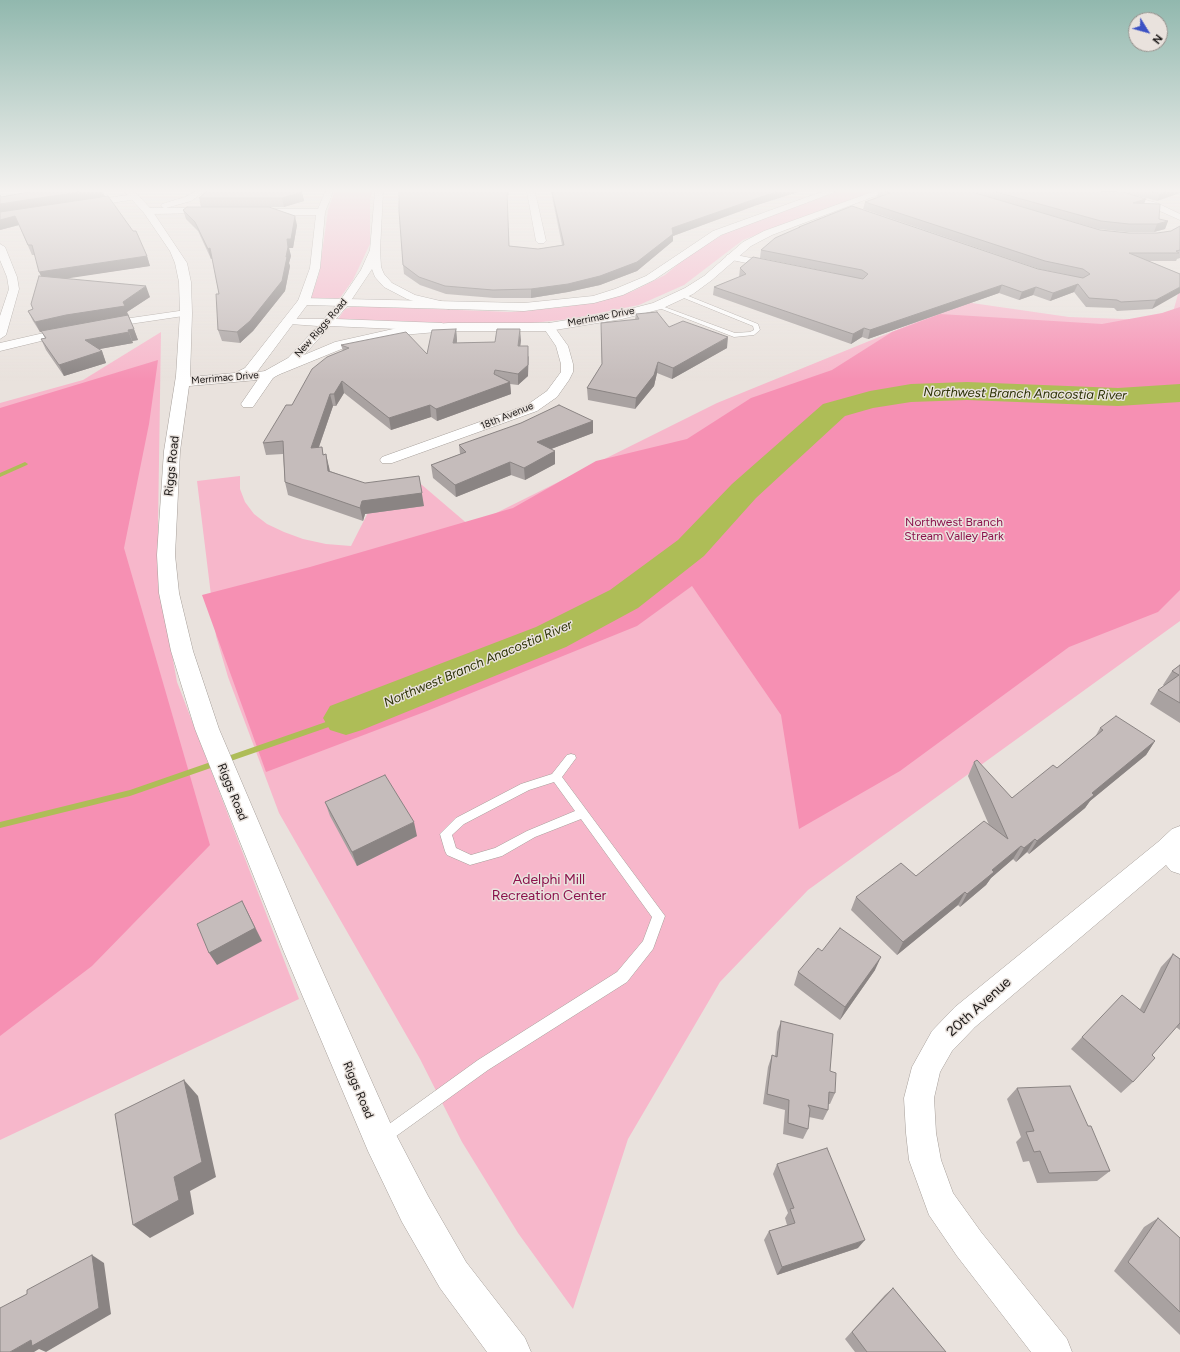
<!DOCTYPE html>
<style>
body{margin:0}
#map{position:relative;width:1180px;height:1352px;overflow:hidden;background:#e9e2dd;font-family:Figtree,sans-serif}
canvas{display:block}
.north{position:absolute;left:1128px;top:12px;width:40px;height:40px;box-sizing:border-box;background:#e9e2dd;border:1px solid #96918d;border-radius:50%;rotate:127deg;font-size:11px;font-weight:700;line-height:16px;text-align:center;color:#1a1716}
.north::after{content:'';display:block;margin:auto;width:14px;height:18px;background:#3b51c4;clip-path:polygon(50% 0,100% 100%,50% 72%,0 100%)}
</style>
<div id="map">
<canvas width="1180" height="1352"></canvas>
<div class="north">N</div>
</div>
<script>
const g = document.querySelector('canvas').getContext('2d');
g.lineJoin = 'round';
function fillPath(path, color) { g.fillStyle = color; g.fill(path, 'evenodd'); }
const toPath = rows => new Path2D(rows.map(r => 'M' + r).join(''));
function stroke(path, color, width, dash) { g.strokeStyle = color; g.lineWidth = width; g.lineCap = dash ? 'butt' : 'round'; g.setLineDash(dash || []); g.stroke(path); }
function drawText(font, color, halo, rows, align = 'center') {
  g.font = font + ' Figtree,sans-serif'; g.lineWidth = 3; g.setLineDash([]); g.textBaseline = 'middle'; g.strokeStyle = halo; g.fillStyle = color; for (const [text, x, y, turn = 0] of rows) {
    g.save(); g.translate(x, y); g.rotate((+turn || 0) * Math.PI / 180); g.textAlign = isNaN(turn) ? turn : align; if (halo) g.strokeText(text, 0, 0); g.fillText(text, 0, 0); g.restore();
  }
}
const green = toPath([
 [334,192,372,192,370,201,370,244,353,280,340,298,333,300,317,300,311,298,319,274,328,210],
 [836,192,873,192,743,240,684,285,639,305,570,319,532,323,467,324,343,321,338,319,345,309,354,306,511,312,565,307,606,299,633,291,665,275,695,250,733,229],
 [1180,287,1180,621,808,890,720,982,628,1139,573,1309,518,1233,462,1142,420,1059,279,813,228,677,216,636,197,481,240,476,240,489,245,502,254,514,267,524,284,532,303,539,326,544,351,546,382,485,415,479,470,526,717,403,965,302,1069,317,1152,320,1173,312],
 [161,332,158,525,160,577,165,616,177,682,299,999,0,1140,0,403,83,380]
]);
const forest = toPath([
 [1180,307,1180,590,1158,612,1069,647,900,771,799,829,781,715,692,586,637,626,427,711,266,772,202,595,310,567,513,508,596,461,687,439,751,398,832,370,892,332,940,314,1102,324,1162,313],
 [158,360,149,424,124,548,210,845,92,966,0,1036,0,408]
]);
const stream = toPath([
 [25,462,28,464,27,465,0,477,0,473,25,462],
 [346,715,349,716,350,718,349,720,130,796,0,828,0,822,130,790,346,715]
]);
const river = toPath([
 [967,382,1118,388,1180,384,1180,402,1118,406,967,400,911,402,873,408,845,416,756,498,704,556,638,608,566,647,362,730,346,735,330,730,323,718,330,706,536,627,610,590,678,540,732,484,823,404,870,391,911,384,967,382]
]);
const lane = toPath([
 [681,293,758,324,760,330,754,335,734,337,654,306,659,305,735,333,750,332,754,330,753,326,679,296,678,295,681,293],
 [571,754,575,755,576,758,562,777,665,916,653,949,627,982,488,1070,388,1142,383,1145,378,1142,375,1137,378,1132,478,1060,617,972,643,941,652,917,581,819,535,837,502,856,470,865,447,855,445,851,440,834,456,818,521,784,552,774,567,755,571,754],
 [554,782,575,811,527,831,495,848,471,855,456,848,452,835,464,824,529,790,554,782]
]);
const street = toPath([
 [194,192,204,192,191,201,166,208,211,208,215,211,214,213,148,214,144,211,148,208,164,208,161,206,162,204,185,197,194,192],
 [325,192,333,192,325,212,320,268,310,301,304,304,298,301,310,268,316,215,257,215,253,212,257,209,318,209,325,192],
 [375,192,383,192,380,250,381,267,384,274,392,283,415,295,453,304,455,306,449,309,426,305,407,299,384,287,375,277,372,269,348,305,336,319,442,323,448,327,442,331,330,326,296,364,273,378,253,407,243,407,241,404,263,372,288,358,318,326,290,324,286,323,284,321,286,319,324,319,340,301,361,270,370,250,375,192],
 [527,192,535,192,546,241,544,243,538,243,536,241,527,192],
 [1102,192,1116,192,1157,203,1180,214,1180,220,1151,207,1102,192],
 [134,194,138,197,137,199,85,207,81,204,85,201,134,194],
 [0,244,5,247,17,277,19,289,6,335,0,339,0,316,9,289,7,277,0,260,0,244],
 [731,254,776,263,781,266,776,269,727,259,726,257,727,255,731,254],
 [186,310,192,313,190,315,103,328,97,325,103,322,186,310],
 [549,323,553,325,568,346,573,364,573,372,569,380,557,397,537,411,392,463,382,463,380,460,382,457,527,405,547,391,561,372,561,364,556,346,543,327,549,323],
 [70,327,74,329,76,331,74,333,0,351,0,343,70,327],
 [1180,826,1180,874,1171,871,1166,865,975,1027,952,1051,940,1072,934,1098,936,1133,941,1160,953,1193,981,1232,1067,1339,1072,1352,1031,1352,957,1256,929,1215,909,1160,906,1133,904,1098,912,1067,932,1031,955,1007,1158,842,1172,829,1180,826]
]);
const secondary = toPath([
 [125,192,135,192,151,209,187,263,191,282,192,313,190,377,235,373,245,368,300,298,524,303,593,296,615,289,646,276,713,231,821,192,835,192,721,235,654,280,623,295,594,303,524,311,307,305,257,372,266,371,335,342,402,327,448,323,549,323,622,311,653,303,685,288,704,276,743,242,764,231,872,192,886,192,772,235,751,246,712,280,693,294,661,309,622,319,549,331,448,331,402,335,344,348,268,379,189,386,180,451,175,555,179,593,193,651,219,729,314,952,392,1127,428,1196,466,1262,525,1338,531,1352,487,1352,440,1288,402,1222,368,1151,284,952,195,729,171,651,159,593,157,555,164,451,176,376,180,313,179,282,175,263,170,251,144,213,125,192]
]);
const wall = toPath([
 [29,192,103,192,105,197,147,256,150,266,66,278,150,297,127,312,138,340,132,341,133,343,99,349,102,351,106,363,64,376,46,350,41,339,45,338,42,332,40,332,33,321,28,311,33,309,31,304,41,276,35,255,32,255,19,225,0,230,0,195,1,197],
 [302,192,304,201,284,207,201,207,199,198],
 [399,192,509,192,509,195,507,196,509,246,538,249,562,245,551,192,798,192,757,205,673,236,673,241,637,271,600,285,568,292,531,298,494,298,446,294,420,285,404,274,403,265],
 [878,192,1180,192,1180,193,1157,201,1138,196,1159,219,1168,221,1165,229,1154,232,1126,232,1098,229,1046,214,1100,230,1129,233,1157,233,1171,231,1180,226,1180,258,1177,259,1176,261,1149,261,1180,274,1152,309,1117,311,1114,308,1086,307,1074,292,1050,301,1033,295,1019,300,999,293,868,339,862,337,851,344,713,295,714,287,739,277,740,268,834,273,760,258,761,250,798,228,799,227,1038,269,1075,276,1042,270,863,209,865,202,877,197],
 [183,210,297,225,293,248,289,248,291,256,289,263,290,266,285,291,253,331,240,343,222,341,218,330,219,294,212,258,211,259,198,231,186,219],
 [636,314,669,327,727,348,672,379,657,373,654,386,635,409,588,400,587,388,602,364,601,333,635,319],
 [456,329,457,340,457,343,495,342,521,340,520,346,529,357,528,376,518,385,510,384,511,394,437,421,431,417,391,430,344,393,336,406,333,406,319,447,324,455,329,467,330,471,424,506,365,514,363,521,288,495,285,482,283,454,266,455,263,443,292,405,343,351,341,345,427,354],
 [593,421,593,433,551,449,555,464,525,480,511,475,456,497,433,478,431,465,460,454,459,445],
 [1180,665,1180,723,1150,704,1158,690,1164,686,1163,685,1172,671],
 [1100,728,1155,741,1146,755,1090,801,1085,808,1029,854,1027,852,1016,862,1013,859,991,878,986,885,960,907,958,905,897,955,851,910,856,897,916,876,989,825,968,776,974,762,1012,798,1057,768,1095,737],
 [325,802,417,836,357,866,330,816],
 [822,951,875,970,840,1020,794,985,798,972],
 [1173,954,1180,959,1180,1030,1176,1027,1152,1055,1133,1082,1121,1093,1071,1049,1082,1037,1140,1009,1161,967],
 [781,1021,830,1071,835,1093,830,1104,828,1104,828,1110,823,1120,809,1117,808,1129,803,1139,783,1134,785,1110,763,1104,768,1067,772,1055,775,1056,777,1032],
 [1017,1088,1088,1126,1110,1171,1097,1181,1037,1183,1029,1161,1023,1162,1016,1142,1021,1137,1007,1099],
 [777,1164,858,1248,777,1275,764,1240,769,1231,787,1225,785,1218,788,1213,773,1174],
 [1158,1218,1180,1238,1180,1335,1114,1271,1144,1227],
 [893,1288,946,1352,855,1352,845,1339,885,1295]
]);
const shadedWall = toPath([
 [79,192,103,192,105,197,0,213,0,204],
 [302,192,304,201,284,207,282,198],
 [776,192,798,192,757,205,673,236,673,241,637,271,600,285,568,292,531,298,531,289,672,228,758,198],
 [1166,192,1180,192,1180,193,1157,201,1160,194],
 [1146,199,1143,206,1133,203],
 [15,216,19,225,0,230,0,220],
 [295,216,297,225,293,248,289,248,291,256,289,263,290,266,285,291,253,331,240,343,237,332,286,257,287,239],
 [1168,221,1165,229,1154,232,1157,224],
 [210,248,213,258,211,259,208,249],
 [147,256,150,266,44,282,39,272],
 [1078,284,1074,292,1050,301,1053,293],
 [1002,285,999,293,868,339,870,330],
 [146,286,150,297,127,312,129,317,71,326,40,332,35,322,123,302],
 [1036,287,1033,295,1019,300,1022,292],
 [1180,287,1180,293,1152,309,1156,300],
 [864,328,862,337,851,344,853,334],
 [134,329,138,340,132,341,128,330],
 [456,329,457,340,455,354,453,343],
 [520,329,521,340,519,357,518,346],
 [129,332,133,343,89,351,85,340],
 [728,337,727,348,672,379,673,368],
 [528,346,528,376,518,385,518,374],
 [102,351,106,363,64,376,59,365],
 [658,362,657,373,654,386,635,409,636,398],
 [342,381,344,393,336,406,334,394],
 [510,382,511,394,437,421,436,409],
 [330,394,333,406,314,461,311,448],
 [430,405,431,417,391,430,389,418],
 [593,421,593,433,538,454,537,442],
 [555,451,555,464,525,480,524,468],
 [326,454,329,467,331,483,328,471],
 [510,462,511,475,456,497,455,485],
 [419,476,424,506,365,514,363,521,360,508,362,501],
 [1155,741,1146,755,1090,801,1085,808,1029,854,1037,841,1092,793],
 [414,822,417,836,357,866,352,852],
 [1035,839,1027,852,1016,862,1024,848],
 [1021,846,1013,859,991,878,986,885,960,907,967,894,992,870],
 [965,892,958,905,897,955,903,942],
 [242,901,262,941,217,965,209,953],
 [881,957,875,970,840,1020,845,1007],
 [184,1080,198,1096,216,1177,190,1191,194,1214,150,1238,133,1225,174,1177],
 [865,1240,858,1248,777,1275,782,1267],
 [92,1255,104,1263,111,1314,46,1352,39,1349,34,1352,10,1352,31,1340]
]);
const building = toPath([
 [29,192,79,192,0,204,0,195,1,197,29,192],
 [206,192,302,192,282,198,199,198,206,192],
 [399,192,507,192,509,246,538,249,564,245,552,192,776,192,758,198,672,228,673,234,637,262,600,276,568,284,531,289,493,290,445,286,419,277,403,265,399,211,399,192],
 [887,192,972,192,1100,230,1129,233,1157,233,1171,231,1180,226,1180,250,1176,251,1179,253,1129,253,1180,274,1180,287,1156,300,1121,302,1117,300,1089,298,1078,284,1053,293,1036,287,1022,292,1002,285,870,330,864,328,853,334,714,287,746,274,740,268,753,257,863,279,868,274,862,270,761,250,775,238,800,227,799,227,852,206,1038,269,1083,278,1090,274,1083,269,1045,261,865,202,890,193,887,192],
 [996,192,1123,192,1146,199,1133,203,1160,204,1159,219,1168,221,1157,224,1129,224,1101,221,996,192],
 [1152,192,1166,192,1160,194,1152,192],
 [108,196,133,231,136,231,147,256,39,272,32,245,28,245,15,216,0,220,0,212,108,196],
 [187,207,269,207,295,216,291,239,287,239,288,247,286,257,287,257,282,281,250,321,237,332,218,330,216,294,219,294,210,248,208,249,195,222,183,210,187,207],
 [39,276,146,286,123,302,125,306,66,315,35,322,28,311,33,309,31,304,39,276],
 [657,312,669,327,683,321,728,337,673,368,658,362,654,375,636,398,587,388,602,364,601,323,639,319,636,314,657,312],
 [128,315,134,329,128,330,129,332,85,340,102,351,59,365,41,339,46,338,41,331,128,315],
 [456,329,453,343,495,342,497,329,520,329,518,346,528,346,528,365,518,374,495,370,494,374,510,382,436,409,430,405,389,418,342,381,334,394,330,394,311,448,322,447,323,455,326,454,328,471,365,483,419,476,422,493,362,501,360,508,285,482,283,441,263,443,286,405,292,405,312,369,327,357,349,348,341,345,406,332,427,354,432,330,456,329],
 [559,405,593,421,537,442,555,451,524,468,510,462,455,485,431,465,466,452,459,445,521,423,559,405],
 [1180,665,1180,703,1158,690,1179,675,1172,671,1180,665],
 [1116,716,1155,741,1092,793,1094,795,1037,841,1035,839,1024,848,1021,846,992,870,994,872,967,894,965,892,903,942,856,897,901,863,916,876,984,821,1008,839,974,762,977,760,1012,798,1053,765,1057,768,1103,730,1100,728,1116,716],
 [385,775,414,822,352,852,325,802,385,775],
 [242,901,255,928,209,953,197,924,242,901],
 [840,928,881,957,845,1007,798,972,818,948,822,951,840,928],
 [1173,954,1180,959,1180,1023,1152,1055,1155,1058,1133,1082,1082,1037,1122,995,1144,1013,1173,954],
 [781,1021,833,1034,830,1071,836,1073,835,1093,829,1092,828,1110,808,1105,810,1109,808,1129,788,1123,789,1100,767,1094,772,1055,777,1057,781,1021],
 [184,1080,202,1162,174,1177,179,1200,133,1225,115,1114,184,1080],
 [1070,1086,1088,1126,1091,1126,1110,1171,1049,1173,1040,1151,1034,1152,1026,1132,1034,1131,1017,1088,1070,1086],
 [827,1148,865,1240,782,1267,769,1231,795,1223,790,1209,794,1208,777,1164,827,1148],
 [1158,1218,1180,1238,1180,1312,1128,1262,1158,1218],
 [92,1255,99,1308,32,1346,31,1340,10,1352,0,1352,0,1308,27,1294,27,1290,92,1255],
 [893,1288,946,1352,867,1352,852,1332,893,1288]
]);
const farStreetnames = [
 ["Merrimac Drive",601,317,-11],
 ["New Riggs Road",321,328,-49],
 ["Merrimac Drive",225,378,-5],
 ["18th Avenue",507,416,-22]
];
const streetNames = [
 ["Riggs Road",172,466,-84],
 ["Riggs Road",232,792,68],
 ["Riggs Road",358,1090,67]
];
const parkNames = [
 ["Northwest Branch",954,522],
 ["Stream Valley Park",954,536]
];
const waterNames = [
 ["Northwest Branch Anacostia River",1025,394,1],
 ["Northwest Branch Anacostia River",478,664,-23]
];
const nearParknames = [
 ["Adelphi Mill",549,880],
 ["Recreation Center",549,896]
];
const nearStreetnames = [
 ["20th Avenue",979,1007,-42]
];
fillPath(green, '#f7b7cb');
fillPath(forest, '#f690b3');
fillPath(stream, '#aebd57');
fillPath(river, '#aebd57');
stroke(lane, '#a69f9a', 1);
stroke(street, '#a69f9a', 1);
stroke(secondary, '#a69f9a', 1);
fillPath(lane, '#fff');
fillPath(street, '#fff');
fillPath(secondary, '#fff');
fillPath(wall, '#a9a2a1');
fillPath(shadedWall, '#8a8483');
fillPath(building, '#c5bcbb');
stroke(building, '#8a8483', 1);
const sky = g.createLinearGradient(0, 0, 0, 381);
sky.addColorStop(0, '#91b8ae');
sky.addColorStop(0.5, '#f5f2f0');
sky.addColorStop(1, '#f5f2f000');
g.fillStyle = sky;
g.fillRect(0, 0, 1180, 381);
drawText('10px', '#1a1716', '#e9e2dd', farStreetnames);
drawText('12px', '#1a1716', '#e9e2dd', streetNames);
drawText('12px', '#8b124c', '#e9e2dd', parkNames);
drawText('italic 13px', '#2d3306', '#e9e2dd', waterNames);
drawText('14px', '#8b124c', '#e9e2dd', nearParknames);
drawText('14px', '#1a1716', '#e9e2dd', nearStreetnames);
</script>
